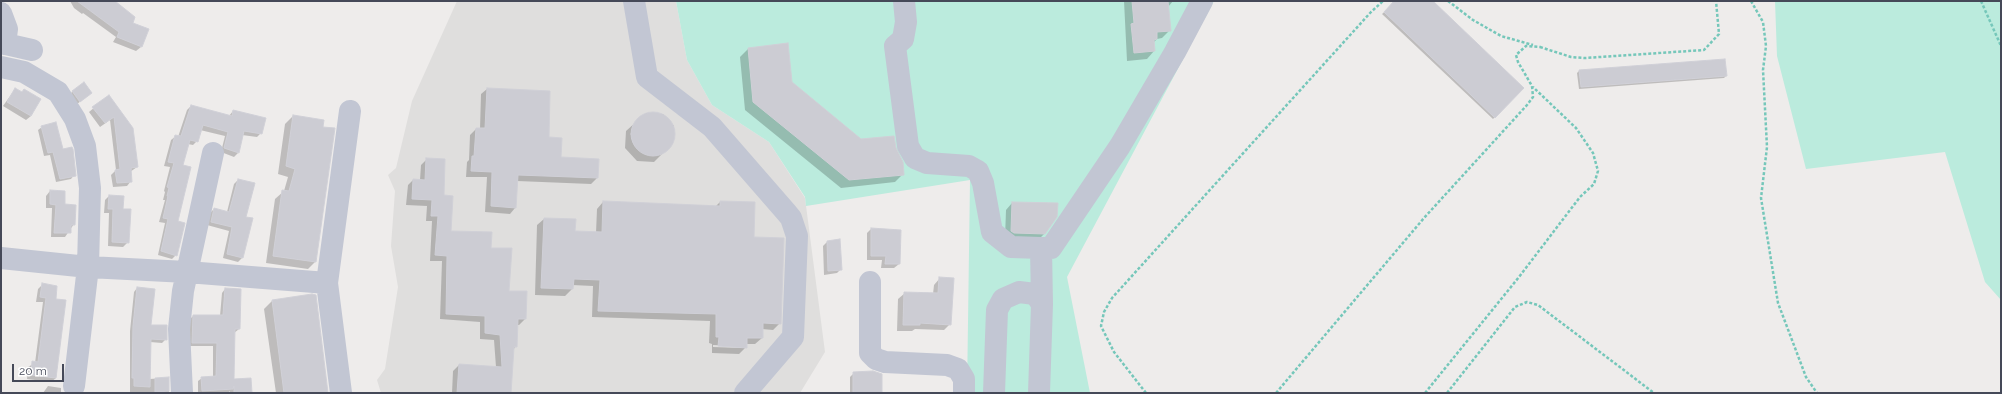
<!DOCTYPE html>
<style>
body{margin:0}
#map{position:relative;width:2002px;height:394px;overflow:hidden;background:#eeeceb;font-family:Raleway,sans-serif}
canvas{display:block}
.frame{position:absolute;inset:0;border:2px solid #454958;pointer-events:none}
.scale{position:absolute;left:12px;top:364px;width:52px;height:18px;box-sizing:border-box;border:2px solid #454958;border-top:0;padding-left:5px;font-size:12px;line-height:14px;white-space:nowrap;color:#454958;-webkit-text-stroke:3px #fff;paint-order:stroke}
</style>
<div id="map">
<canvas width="2002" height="394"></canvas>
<div class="frame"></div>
<div class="scale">20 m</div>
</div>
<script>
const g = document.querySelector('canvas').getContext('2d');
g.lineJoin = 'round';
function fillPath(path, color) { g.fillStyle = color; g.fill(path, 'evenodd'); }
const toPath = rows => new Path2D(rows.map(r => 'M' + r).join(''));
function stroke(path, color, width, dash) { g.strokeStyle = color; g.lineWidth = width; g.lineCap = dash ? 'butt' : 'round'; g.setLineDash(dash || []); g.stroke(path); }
const education = toPath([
 [457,1,676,1,687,60,712,105,769,142,805,198,825,352,800,393,381,393,377,380,385,369,398,287,391,246,395,191,388,175,396,168,412,101]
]);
const green = toPath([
 [676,1,1214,1,1067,277,1090,393,967,393,970,180,806,206,805,197,769,142,712,105,687,60],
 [1775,1,2001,1,2001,300,1985,282,1945,152,1806,169,1777,56]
]);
const shadow = toPath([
 [70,1,113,1,131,24,148,30,141,47,136,51,113,42,116,37,83,13,82,14,74,8],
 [1124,1,1173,1,1168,7,1170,30,1162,38,1157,39,1154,42,1154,51,1147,59,1127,61],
 [1396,1,1431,1,1523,88,1493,119,1382,14],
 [748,49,860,140,895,148,903,174,895,182,841,188,745,110,740,57],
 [1579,71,1726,76,1724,78,1579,89,1577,73],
 [15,89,31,116,26,120,3,106],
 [487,89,548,138,560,158,597,178,591,184,517,181,515,208,510,214,485,212,487,177,466,177,467,162,469,160,470,135,476,129,480,129,481,94],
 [73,91,89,95,77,104,71,93],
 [108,96,137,167,130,172,131,181,127,186,113,187,111,175,116,170,110,120,100,127,89,112],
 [191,106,229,116,233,111,261,133,257,137,242,135,238,153,234,157,221,152,225,136,200,130,197,141,193,145,188,144,182,166,176,222,176,255,172,259,158,255,165,223,159,222,165,200,163,200,165,192,164,191,170,167,164,166,171,140,176,136,178,137,187,110],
 [646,113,663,114,674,126,673,143,654,162,637,161,625,148,626,131],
 [293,116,316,261,308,269,266,263,275,199,284,191,288,177,278,174,285,124],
 [42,127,62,150,74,175,71,179,56,182,50,155,44,156,38,130],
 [427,159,442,196,450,232,490,249,508,292,525,319,519,325,517,325,516,346,513,350,510,393,452,393,453,371,459,365,496,367,494,340,480,339,480,322,440,319,442,261,430,261,432,221,426,221,427,206,406,205,408,185,413,180,420,180,421,165],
 [238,180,245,217,252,219,242,258,238,262,223,258,229,231,207,225,210,213,214,209,227,212,234,184],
 [50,191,64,205,74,224,65,237,51,237,52,208,46,208,46,196],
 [109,196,122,210,128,242,123,247,108,246,109,213,104,213,105,200],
 [603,202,716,206,720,202,753,238,780,323,773,330,762,329,762,338,755,344,746,344,746,347,739,354,712,353,712,344,709,343,710,321,592,317,593,286,572,285,572,289,565,296,535,295,537,225,544,219,574,232,596,233,597,209],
 [713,345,741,346,741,348,713,347],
 [1012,203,1045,233,1038,240,1005,238,1006,210],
 [871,229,899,264,894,268,881,268,882,260,867,260,867,233],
 [839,240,841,269,837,273,824,275,823,246,827,242],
 [940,278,950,324,944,330,915,329,912,331,897,331,898,299,905,293,933,294,934,285],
 [43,284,54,300,65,301,56,378,51,382,27,379,28,367,35,363,43,302,36,302,38,289],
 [137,288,150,326,166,339,162,343,150,342,149,379,168,378,169,393,130,393,130,331,134,292],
 [225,289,240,290,239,329,234,333,233,380,250,393,230,393,230,391,229,392,198,393,198,381,202,378,213,377,213,346,189,346,190,319,193,316,220,316,222,293],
 [272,301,328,393,276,393,264,309],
 [854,373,881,393,850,393,850,377],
 [48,386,61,388,61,393,43,393]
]);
const building = toPath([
 [77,1,115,1,135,17,133,23,149,29,142,47,117,37,119,32,77,1],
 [1132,1,1168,1,1171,31,1157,32,1157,39,1154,40,1155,51,1134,53,1131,24,1134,23,1132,1],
 [1394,1,1433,1,1524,88,1495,118,1384,12,1394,1],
 [788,43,792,82,861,139,894,136,896,148,903,162,904,175,849,180,753,102,748,48,788,43],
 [1725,59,1727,76,1581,87,1579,70,1725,59],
 [84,82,92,93,80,102,72,91,84,82],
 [15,88,22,92,24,89,41,99,31,116,7,102,15,88],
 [487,88,550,91,549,137,562,138,561,157,599,159,598,178,518,175,516,208,491,206,492,172,471,171,472,156,474,156,476,128,485,128,487,88],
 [109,95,133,128,138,167,131,168,132,182,117,183,115,170,120,169,114,117,105,123,92,107,109,95],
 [191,105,232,116,233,110,266,118,262,134,244,131,239,153,224,148,228,132,203,125,198,142,190,140,183,165,191,167,178,221,185,223,177,256,161,251,168,219,163,218,168,196,167,196,169,188,167,187,174,163,168,162,175,135,181,136,191,105],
 '631 134a22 22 0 1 1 44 0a22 22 0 1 1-44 0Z',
 [293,115,324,120,323,127,335,128,316,262,273,256,282,190,289,191,295,169,286,166,293,115],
 [56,122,63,149,72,147,73,149,76,176,60,179,53,152,48,153,41,126,56,122],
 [426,158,445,159,444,195,453,196,451,231,492,232,491,248,512,248,509,291,527,291,526,319,518,319,517,347,514,347,511,393,457,393,459,364,502,367,500,335,485,333,485,316,446,314,447,256,435,255,438,216,431,216,432,200,412,199,413,179,425,180,426,158],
 [238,179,255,183,246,217,253,218,243,258,227,254,232,227,211,222,214,208,229,212,238,179],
 [50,190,65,191,65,204,76,205,75,225,71,225,71,233,54,233,56,205,50,204,50,190],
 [109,195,124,196,123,209,131,209,129,243,112,242,113,209,108,209,109,195],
 [603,201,720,206,720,201,755,202,754,237,784,238,781,324,763,323,763,338,747,338,747,348,718,346,719,337,716,337,716,314,598,311,600,280,574,279,573,289,541,288,544,218,576,219,575,231,602,232,603,201],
 [1012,202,1058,203,1057,217,1045,234,1014,233,1011,231,1012,202],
 [871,228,901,230,900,264,885,264,886,256,871,256,871,228],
 [840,239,842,270,828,271,827,241,840,239],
 [939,277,954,278,951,325,920,323,920,325,903,325,904,292,938,293,939,277],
 [42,283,57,286,56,299,66,300,56,378,31,375,32,361,38,362,46,298,40,297,42,283],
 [137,287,155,289,151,325,167,325,167,340,151,339,150,387,134,386,134,378,132,378,133,326,137,287],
 [225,288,241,289,240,329,235,329,234,379,251,378,252,393,234,393,234,386,233,389,202,391,201,377,216,376,217,343,192,343,193,315,223,315,225,288],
 [312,294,316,295,328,393,284,393,272,300,312,294],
 [873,371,882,374,882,393,853,393,853,372,873,371],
 [169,377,169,391,155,392,155,378,169,377]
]);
const path = toPath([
 [1448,1,1473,20,1501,36,1533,45],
 [1751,1,1763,22,1766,46,1763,70,1767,147,1761,198,1778,303,1806,377,1817,393],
 [1981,1,2001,46],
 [1540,47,1571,57,1585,58,1704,50,1719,34,1716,1],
 [1146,393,1114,352,1101,326,1104,312,1112,298,1371,12,1383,1],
 [1276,393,1424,218,1527,105,1533,97,1532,86,1518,62,1516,55,1526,46,1541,47],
 [1425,393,1519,277,1580,197,1594,184,1598,171,1593,153,1576,128,1533,87],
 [1447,393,1515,307,1527,302,1538,305,1654,393]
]);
const minor = toPath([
 [634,1,647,77,712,127,786,212,791,218,797,236,793,337,745,393],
 [904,1,906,22,903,39,895,46,908,146,915,158,927,163,969,166,978,171,983,183,992,232,1011,247,1041,248],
 [1,13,7,29,5,44],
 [1,43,32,50],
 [1,67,24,72,58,92,75,119,85,146,90,188,88,267,74,386],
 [1,258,88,267,187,272,327,283],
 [870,282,870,353,876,359,885,362,947,365,958,369,964,379,964,393],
 [182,393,179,329,183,291,213,153],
 [341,393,327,283,350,111],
 [994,393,997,310,1003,299,1019,292,1035,294,1042,304],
 [1039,393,1042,304,1041,248,1051,248,1120,146,1175,52,1202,1]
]);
fillPath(education, '#dfdedd');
fillPath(green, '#bbebdd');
fillPath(shadow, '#0003');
fillPath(building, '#ccccd3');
stroke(building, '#d0d0d7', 1);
stroke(path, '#75c7ba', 2.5, [3, 2]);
stroke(minor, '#c2c6d3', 22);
</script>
